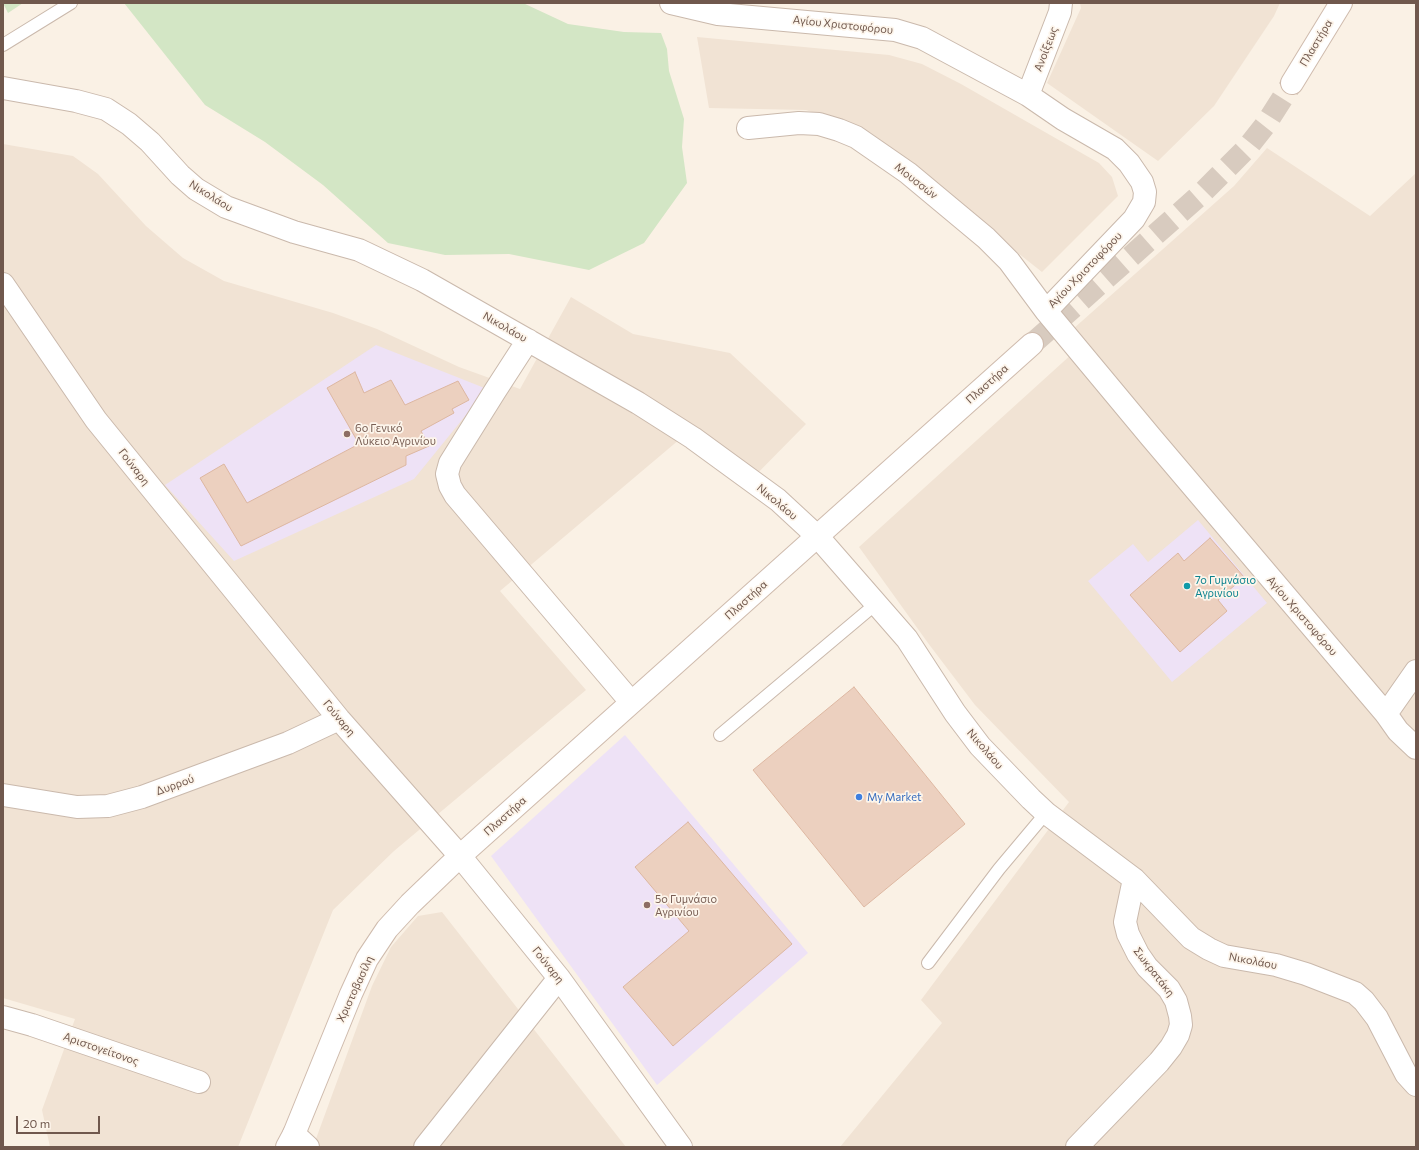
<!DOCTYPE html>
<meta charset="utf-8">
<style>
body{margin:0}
#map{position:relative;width:1419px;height:1150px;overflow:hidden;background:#faf1e5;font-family:Commissioner,sans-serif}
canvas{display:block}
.frame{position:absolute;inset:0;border:4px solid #70584d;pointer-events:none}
.scale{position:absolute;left:16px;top:1116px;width:84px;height:18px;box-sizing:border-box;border:2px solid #70584d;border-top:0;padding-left:5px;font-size:12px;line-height:14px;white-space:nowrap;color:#70584d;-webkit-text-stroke:3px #fdf5eb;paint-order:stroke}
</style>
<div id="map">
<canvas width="1419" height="1150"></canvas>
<div class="frame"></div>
<div class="scale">20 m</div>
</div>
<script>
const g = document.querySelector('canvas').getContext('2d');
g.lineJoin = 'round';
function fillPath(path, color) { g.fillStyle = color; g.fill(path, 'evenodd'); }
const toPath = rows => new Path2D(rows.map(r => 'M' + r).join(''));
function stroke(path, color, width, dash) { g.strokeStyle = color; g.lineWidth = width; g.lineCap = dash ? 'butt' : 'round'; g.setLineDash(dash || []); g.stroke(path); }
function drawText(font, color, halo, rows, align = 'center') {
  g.font = font + ' Commissioner,sans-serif'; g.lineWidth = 3.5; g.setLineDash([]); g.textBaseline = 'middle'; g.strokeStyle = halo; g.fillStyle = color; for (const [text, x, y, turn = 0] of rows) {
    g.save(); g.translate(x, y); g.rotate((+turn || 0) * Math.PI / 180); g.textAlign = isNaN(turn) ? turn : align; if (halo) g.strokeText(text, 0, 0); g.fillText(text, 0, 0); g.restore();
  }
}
const residential = toPath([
 [1080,3,1280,3,1274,16,1214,106,1158,161,1047,83,1081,8],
 [697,37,889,55,922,64,961,84,1099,163,1112,177,1118,196,1042,272,1004,242,919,169,871,133,836,120,806,110,709,108],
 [3,144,73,156,98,174,146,226,183,258,224,281,333,313,377,329,459,367,520,389,571,297,633,334,730,353,806,424,745,486,680,439,500,591,586,690,394,851,333,910,238,1147,50,1147,42,1110,75,1019,3,998],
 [1267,148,1370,216,1416,173,1416,1147,840,1147,942,1023,921,1000,1069,802,975,705,928,643,859,547,1084,343,1073,329,1234,186],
 [442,912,626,1147,313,1147,372,986,391,947,418,916]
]);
const education = toPath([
 [376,345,487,389,414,479,234,561,165,485],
 [1198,520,1267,603,1172,682,1088,581,1133,544,1148,562],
 [625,735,808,953,657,1085,491,856]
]);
const green = toPath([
 [3,3,23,3,8,13],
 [124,3,523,3,568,24,624,32,661,33,667,49,669,71,684,119,682,147,687,183,644,243,589,270,509,254,445,255,388,243,323,185,265,142,205,105]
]);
const building = toPath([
 [355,372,364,393,391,380,405,405,458,381,469,400,452,409,454,413,421,431,429,446,406,456,406,465,241,546,200,478,224,464,247,503,359,444,327,388,355,372],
 [1210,538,1244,577,1218,600,1227,611,1180,652,1130,595,1178,553,1184,561,1210,538],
 [854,687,965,824,864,907,753,770,854,687],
 [688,822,792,944,673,1046,623,987,689,931,635,867,688,822]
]);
const secondaryTunnel = toPath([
 [1032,344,1200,195,1247,148,1266,124,1292,83]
]);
const service = toPath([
 [3,45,71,3],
 [720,735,877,603],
 [928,963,999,869,1046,813]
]);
const minor = toPath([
 [671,3,718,14,895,30,922,38,1028,95,1063,119,1115,149,1129,163,1142,182,1145,192,1144,202,1134,219,1046,311],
 [3,88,76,101,106,109,129,124,150,142,180,175,196,189,226,207,294,232,359,250,422,280,638,403,693,438,778,500,818,537,907,639,955,713,980,746,1031,799,1046,813,1134,879,1191,938,1209,949,1224,956,1276,965,1306,974,1355,993,1364,1001,1377,1018,1406,1074,1416,1085],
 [1028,95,1060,12,1061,3],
 [748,128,799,123,819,124,839,130,856,137,908,173,986,238,1009,261,1046,311,1150,436,1386,714,1398,731,1416,748],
 [3,284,96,420,339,719,460,856,559,978,681,1147],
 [528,340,495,391,450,463,447,474,450,486,455,495,631,702],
 [1386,714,1416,671],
 [3,795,77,807,108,806,142,797,288,743,339,719],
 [3,1017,32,1025,199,1082],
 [294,1134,308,1147],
 [425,1147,559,978],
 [1077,1147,1159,1062,1171,1047,1178,1035,1181,1025,1180,1016,1176,1001,1169,989,1147,967,1138,954,1128,934,1125,922,1134,879]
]);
const secondary = toPath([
 [1292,83,1341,3],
 [287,1147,294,1134,351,994,367,959,387,929,410,904,460,856,1032,344]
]);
const markers = [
 [347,434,4,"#8d6e63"],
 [1187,586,4,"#0f9aa8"],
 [859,797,4,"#3f7fe0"],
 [647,905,4,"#8d6e63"]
];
const streetNames = [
 ["Αγίου Χριστοφόρου",843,25,6],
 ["Πλαστήρα",1316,43,-59],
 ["Ανοίξεως",1046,49,-69],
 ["Μουσσών",916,181,38],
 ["Νικολάου",211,196,32],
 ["Αγίου Χριστοφόρου",1085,270,-46],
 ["Νικολάου",505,327,30],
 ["Πλαστήρα",987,384,-42],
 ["Γούναρη",134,467,52],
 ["Νικολάου",777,502,40],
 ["Πλαστήρα",746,600,-42],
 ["Αγίου Χριστοφόρου",1302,616,49],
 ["Γούναρη",339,718,50],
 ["Νικολάου",985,749,49],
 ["Δυρρού",175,785,-20],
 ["Πλαστήρα",505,816,-42],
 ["Νικολάου",1253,961,11],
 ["Γούναρη",548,965,51],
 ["Σωκρατάκη",1154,972,52],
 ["Χριστοβασίλη",355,989,-65],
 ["Αριστογείτονος",101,1049,19]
];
const educationNames = [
 ["6ο Γενικό",355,428],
 ["Λύκειο Αγρινίου",355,441],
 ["5ο Γυμνάσιο",655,899],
 ["Αγρινίου",655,912]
];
const cultureNames = [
 ["7ο Γυμνάσιο",1195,580],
 ["Αγρινίου",1195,593]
];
const shopNames = [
 ["My Market",867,797]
];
fillPath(residential, '#f1e3d4');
fillPath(education, '#eee2f6');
fillPath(green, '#d3e6c5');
fillPath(building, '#ecd0bf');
stroke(building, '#ddb7a1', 1);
stroke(secondaryTunnel, '#d8cbbf', 22, [22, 11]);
stroke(service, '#cab9ac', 14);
stroke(minor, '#cab9ac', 24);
stroke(secondary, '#cfbbad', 24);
stroke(service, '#fff', 12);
stroke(minor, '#fff', 22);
stroke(secondary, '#fff', 22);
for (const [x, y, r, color] of markers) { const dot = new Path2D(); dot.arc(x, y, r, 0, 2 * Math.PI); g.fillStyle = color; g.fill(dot); stroke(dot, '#fdf5eb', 1.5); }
drawText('11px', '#70584d', '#fdf5eb', streetNames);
drawText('11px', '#785e54', '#fdf5eb', educationNames, 'left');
drawText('11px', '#0d838f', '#fdf5eb', cultureNames, 'left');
drawText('11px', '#366cbe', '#fdf5eb', shopNames, 'left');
</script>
